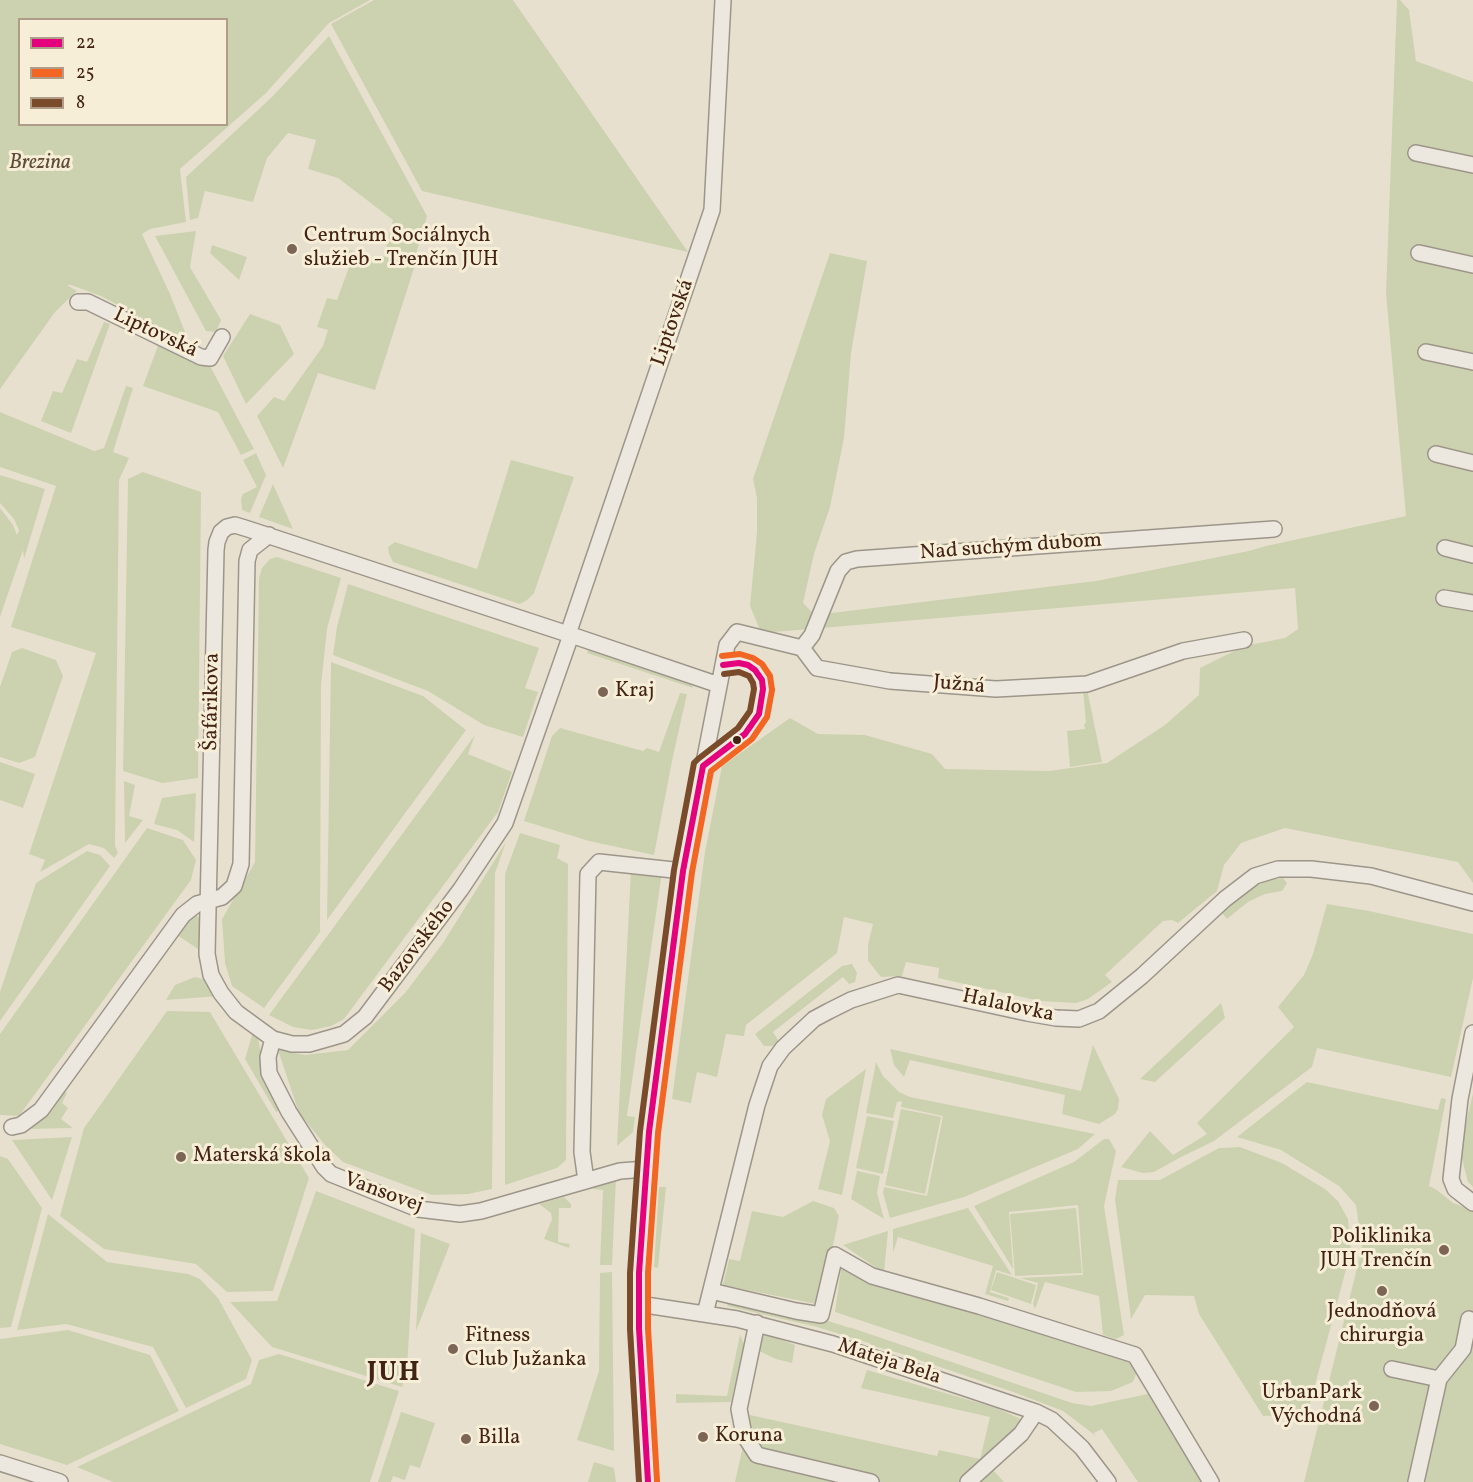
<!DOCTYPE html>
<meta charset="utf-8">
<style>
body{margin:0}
#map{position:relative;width:1473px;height:1482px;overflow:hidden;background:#e8e0ce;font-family:Vollkorn,serif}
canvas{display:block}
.legend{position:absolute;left:18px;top:18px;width:210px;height:108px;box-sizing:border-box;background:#f7eed8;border:2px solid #af9d8a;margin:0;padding:8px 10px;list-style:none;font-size:18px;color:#432316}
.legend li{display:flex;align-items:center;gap:12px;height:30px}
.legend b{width:30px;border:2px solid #af9d8a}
</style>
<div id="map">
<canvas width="1473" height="1482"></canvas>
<ul class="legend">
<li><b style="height:8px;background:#e5007d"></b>22</li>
<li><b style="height:8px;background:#f26522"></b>25</li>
<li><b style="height:8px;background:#7a4b2a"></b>8</li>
</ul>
</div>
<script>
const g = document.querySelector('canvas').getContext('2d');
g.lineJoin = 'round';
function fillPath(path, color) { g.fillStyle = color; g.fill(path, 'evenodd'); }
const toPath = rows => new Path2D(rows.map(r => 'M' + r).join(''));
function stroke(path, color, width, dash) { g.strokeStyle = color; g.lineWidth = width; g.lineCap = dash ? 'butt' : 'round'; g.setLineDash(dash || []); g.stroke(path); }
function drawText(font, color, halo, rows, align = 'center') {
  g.font = font + ' Vollkorn,serif'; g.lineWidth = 6; g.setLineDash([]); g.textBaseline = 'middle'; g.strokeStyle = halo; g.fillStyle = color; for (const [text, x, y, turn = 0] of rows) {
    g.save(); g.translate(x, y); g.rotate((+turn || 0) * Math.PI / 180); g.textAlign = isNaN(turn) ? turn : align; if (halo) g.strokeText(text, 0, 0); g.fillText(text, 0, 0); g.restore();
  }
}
const green = toPath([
 [0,0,370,0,329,23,266,93,180,169,186,222,150,229,142,234,170,294,187,337,174,335,101,296,71,285,67,285,77,291,55,312,0,389],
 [20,20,226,20,226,124,20,124],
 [374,0,513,0,688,252,422,191,331,24],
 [1397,0,1400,0,1409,10,1416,61,1473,82,1473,883,1458,862,1285,828,1241,843,1224,865,1217,891,1178,923,1172,920,1163,921,1105,975,1112,982,1088,999,1076,1003,1040,1001,938,978,939,968,906,962,902,976,881,977,868,961,868,945,873,924,844,917,837,953,746,1025,744,1036,726,1034,717,1077,697,1072,691,1103,672,1099,705,852,722,766,790,718,818,734,865,735,932,754,945,769,1049,771,1107,763,1165,725,1199,695,1200,668,1244,646,1285,638,1298,629,1295,588,774,632,772,640,765,642,750,606,757,532,757,498,753,479,830,253,867,261,851,353,844,438,830,507,814,554,803,603,815,615,1096,581,1249,551,1266,546,1406,516,1386,293],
 [329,36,427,216,414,261,385,252,393,220,338,178,308,169,316,140,288,133,267,158,253,202,205,191,198,218,190,220,186,177,272,97],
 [196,231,190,267,221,320,216,332,206,331,155,236],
 [212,245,247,257,239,280,210,253],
 [343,248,380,260,383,256,415,265,375,390,318,373,283,468,257,416,274,397,284,401,323,346,328,330,317,327,327,298,337,300,349,267,337,263],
 [250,314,280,325,294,354,246,404,223,356],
 [104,322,110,324,71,433,41,421,53,391,62,393,77,359,87,362],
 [159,343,209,364,254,449,241,455,218,412,143,386],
 [126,386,133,388,113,452,129,458,119,480,115,846,118,853,114,858,104,848,89,844,40,872,45,860,29,854,96,653,11,627,56,486,0,467,0,412,94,451,104,448],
 [256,453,266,475,250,513,242,510,241,499,243,494,257,487,243,460],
 [511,460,574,477,534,593,527,600,520,604,393,562,389,554,388,547,395,542,477,569],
 [143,472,201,492,198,778,162,783,123,771,128,479],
 [0,475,45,489,24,559,23,550,0,617,0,508,13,525,17,535,19,530,14,519,0,503],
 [273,484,293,529,259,517],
 [277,557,341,578,327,629,321,685,320,932,264,1008,232,986,225,963,222,919,255,862,259,578,262,568,270,559],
 [348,584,539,648,525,688,538,692,523,737,484,725,428,691,333,655,337,627],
 [589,645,691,682,693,688,587,653],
 [22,648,56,660,63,676,35,757,19,763,0,757,0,687,12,652],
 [331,662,423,696,466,730,327,920],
 [1087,689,1102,762,1070,767,1067,731,1085,729,1084,724,1086,723,1083,690],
 [680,693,687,694,673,756,654,855,589,841,524,821,552,736,560,728,643,751,647,748,659,752],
 [475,735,468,754,512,772,498,812,344,1019,331,1026,312,1030,293,1027,269,1015],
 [0,762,35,774,23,808,0,800],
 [124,781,135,785,129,816,143,820,125,843],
 [196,793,194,842,177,830,154,824,162,798],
 [147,828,183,840,196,860,191,880,19,1116,0,1115,0,1034],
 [520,833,560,845,557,858,568,864,566,1160,557,1168,505,1185,505,874],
 [506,842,495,873,492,1189,468,1194,432,1195,343,1162,325,1145,299,1113,278,1050,305,1055,348,1050,405,993,443,943],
 [87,851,100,855,110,866,0,1021,0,992,36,883],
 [631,869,662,872,627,1116,635,1117,633,1132,617,1146],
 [1283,878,1287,883,1282,891,1265,894,1248,902,1227,919,1222,913,1235,900,1252,888,1269,880],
 [1327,904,1369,911,1473,934,1473,978,1451,1077,1317,1048,1312,1067,1214,1141,1181,1157,1154,1172,1143,1173,1121,1167,1150,1131,1173,1155,1207,1134,1197,1123,1294,1027,1278,1007,1304,975,1313,954],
 [195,915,205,922,204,953,177,935,187,918],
 [852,964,857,973,855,982,849,984,843,977,773,1032,778,1040,773,1046,764,1046,755,1034,842,966],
 [195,977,210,981,220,996,166,1000,175,985],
 [1221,1003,1225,1018,1155,1082,1140,1079],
 [167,1011,210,1012,309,1178,273,1291,227,1292,196,1264,104,1249,60,1216,84,1128],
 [253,1032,258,1039,260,1048,262,1076,280,1110,276,1112,245,1059],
 [1093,1045,1119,1099,1118,1109,1115,1114,1099,1124,1062,1114,1065,1095,910,1060,904,1077,894,1065,890,1049,1081,1091],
 [876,1062,883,1076,899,1092,910,1097,1095,1134,1078,1149,964,1197,890,1218,883,1193,884,1187,927,1196,943,1116,901,1107,902,1101,897,1102,893,1118,866,1113],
 [866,1069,842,1195,818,1189,830,1141,822,1115,826,1099],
 [1307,1082,1438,1110,1441,1098,1446,1099,1429,1186,1437,1190,1453,1203,1473,1210,1473,1482,1304,1482,1362,1248,1356,1205,1339,1186,1281,1150,1237,1137],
 [61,1089,67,1093,62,1103,68,1108,61,1119,73,1128,30,1129,52,1109,52,1102],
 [1473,1093,1473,1187,1468,1182,1462,1159,1462,1140],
 [901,1109,941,1117,925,1194,885,1185],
 [867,1116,894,1121,883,1174,856,1168],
 [72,1137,52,1200,12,1140],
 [1104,1139,1109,1139,1116,1151,1104,1206,1124,1335,1116,1339,1103,1335,1099,1296,1045,1282,1035,1309,1033,1304,1038,1283,1020,1278,1083,1275,1078,1205,1009,1212,1013,1269,974,1206,1074,1162],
 [1240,1147,1282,1163,1325,1189,1338,1201,1348,1219,1351,1251,1309,1407,1286,1415,1263,1416,1199,1314,1194,1296,1145,1295,1131,1319,1115,1199,1118,1180,1160,1180,1219,1148],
 [0,1156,8,1159,42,1208,11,1327,0,1328],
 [857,1171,880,1176,877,1193,884,1219,851,1199],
 [616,1178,612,1265,600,1265,603,1190,593,1189,593,1182],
 [659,1187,666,1187,658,1268,654,1267],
 [316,1191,415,1229,407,1369,402,1387,272,1347,230,1302,277,1301],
 [564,1197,571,1204,571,1208,559,1208,558,1242,570,1244,569,1248,544,1239,552,1219,551,1213,539,1204],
 [813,1201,834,1208,839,1216,821,1305,723,1285,729,1259,740,1261,752,1211,783,1217],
 [968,1208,1012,1275,996,1270,990,1292,1009,1298,1008,1301,985,1294,993,1266,898,1237,893,1253,893,1229],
 [1076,1208,1082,1273,1015,1276,1010,1214],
 [48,1214,107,1262,188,1274,200,1279,218,1298,252,1360,246,1379,186,1408,153,1347,66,1324,17,1330],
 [888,1231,884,1273,843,1245],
 [421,1233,450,1244,416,1331],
 [842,1262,1131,1357,1138,1369,1133,1382,1111,1391,1076,1392,835,1312],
 [612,1272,614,1451,577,1440,599,1371,600,1273],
 [997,1272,1036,1285,1031,1304,991,1290],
 [730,1298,819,1318,850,1328,849,1327,1072,1403,1091,1406,1152,1393,1205,1482,1138,1482,1102,1429,1094,1433,1096,1436,1063,1411,1016,1393,899,1353,873,1346,869,1343,817,1327,727,1306],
 [68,1330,150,1355,179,1411,67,1465,0,1444,0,1339],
 [766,1334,795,1345,792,1363,776,1359,757,1350,758,1342],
 [740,1335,744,1344,731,1402,676,1403,676,1394,727,1396],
 [279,1354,399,1391,370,1482,113,1482,77,1467,251,1384,259,1360],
 [867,1370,996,1408,1021,1419,1018,1429,990,1467,1004,1482,735,1482,750,1415,937,1456,939,1450,980,1459,990,1417,861,1388],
 [401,1412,435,1423,420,1468,410,1465,405,1480,393,1476,391,1482,378,1482],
 [594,1462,614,1468,616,1482,588,1482]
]);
const street = toPath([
 [1416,153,1473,165],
 [1419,253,1473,265],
 [78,302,88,302,201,357,210,358,222,337],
 [1426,352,1473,362],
 [1436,454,1473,463],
 [1445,548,1473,555],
 [1444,598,1473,603],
 [568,634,712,210,723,0],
 [571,635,505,823,461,889,365,1017,344,1034,309,1044,292,1044,273,1039,236,1012,221,993,211,975,207,954,216,550,217,542,221,532,227,527,235,525,248,529,571,635,719,685],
 [802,648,812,635,838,571,846,562,857,559,1274,529],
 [703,766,745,734,759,714,761,701,763,689,762,680,755,670,748,665,739,663,723,665],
 [1473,1033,1460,1099,1451,1179,1455,1189,1473,1203],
 [273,1039,268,1057,269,1073,289,1112,324,1167,331,1174,418,1209,460,1214,481,1211,620,1171,646,1169],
 [12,1127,21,1125,41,1110,183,915,197,904,222,897,234,886,241,864,247,561,250,550,269,535],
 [586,1181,582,1152,588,874,599,862,683,871],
 [711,1291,796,1311,821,1315,835,1255,872,1276,979,1306,1135,1355,1211,1482],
 [639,1304,737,1319,833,1344,1036,1412,1052,1420,1082,1448,1108,1482],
 [705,1314,757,1105,770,1066,783,1048,814,1019,829,1011,851,1000,898,985,1027,1013,1056,1018,1079,1019,1099,1011,1142,976,1225,899,1255,876,1278,869,1311,869,1371,876,1473,903],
 [757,1323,739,1409,744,1435,757,1455,871,1482],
 [1392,1369,1439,1379],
 [0,1463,60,1482],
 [648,1482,639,1304,639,1273,649,1132,687,850,727,645,737,632,802,648,817,668,890,681,996,689,1087,684,1183,651,1244,640],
 [968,1482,1021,1434,1036,1412],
 [1416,1482,1439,1379,1463,1349,1469,1319]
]);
const bus1 = toPath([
 [648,1482,639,1328,639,1273,649,1132,683,871,703,766,745,734,759,714,763,689,762,680,755,670,748,665,739,663,723,665]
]);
const bus2 = toPath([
 [657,1481,648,1328,648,1273,658,1133,692,872,711,771,752,739,767,717,772,690,770,676,762,664,753,658,740,654,722,656]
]);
const bus3 = toPath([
 [639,1482,630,1329,630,1273,640,1131,674,870,694,763,698,759,738,728,750,711,754,689,753,683,749,676,739,672,724,674]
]);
const markers = [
 [292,249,6,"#7d6556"],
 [603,692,6,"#7d6556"],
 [737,740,5,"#432316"],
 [181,1157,6,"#7d6556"],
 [1444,1250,6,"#7d6556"],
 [1382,1291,6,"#7d6556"],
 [453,1349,6,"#7d6556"],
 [1374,1406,6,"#7d6556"],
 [703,1437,6,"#7d6556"],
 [466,1439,6,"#7d6556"]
];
const parkNames = [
 ["Brezina",40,164]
];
const poiNames = [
 ["Centrum Sociálnych",304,237],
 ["služieb - Trenčín JUH",304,261],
 ["Kraj",615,692],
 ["Materská škola",193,1157],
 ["Poliklinika",1432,1238,"right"],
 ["JUH Trenčín",1432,1262,"right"],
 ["Jednodňová",1382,1313,"center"],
 ["chirurgia",1382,1337,"center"],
 ["Fitness",465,1337],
 ["Club Južanka",465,1361],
 ["UrbanPark",1362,1394,"right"],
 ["Východná",1362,1418,"right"],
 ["Koruna",715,1437],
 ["Billa",478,1439]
];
const streetNames = [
 ["Liptovská",674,323,-71],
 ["Liptovská",155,334,25],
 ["Nad suchým dubom",1011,548,-4],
 ["Južná",959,686,5],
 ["Šafárikova",213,702,-89],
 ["Bazovského",418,947,-53],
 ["Halalovka",1008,1007,12],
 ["Vansovej",383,1194,20],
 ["Mateja Bela",889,1363,18]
];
const districtNames = [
 ["JUH",394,1375]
];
fillPath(green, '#ccd2b0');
stroke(street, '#9d9589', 18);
stroke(street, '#ece8df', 15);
stroke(bus1, '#e5007d', 6);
stroke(bus2, '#f26522', 6);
stroke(bus3, '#7a4b2a', 6);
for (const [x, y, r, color] of markers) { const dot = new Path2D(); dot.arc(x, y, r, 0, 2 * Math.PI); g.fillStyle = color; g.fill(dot); stroke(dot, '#f7eed8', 2); }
drawText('italic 21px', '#604c36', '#f7eed8', parkNames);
drawText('21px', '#432316', '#f7eed8', poiNames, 'left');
drawText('21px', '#432316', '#f7eed8', streetNames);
g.letterSpacing = '1.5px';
drawText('bold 27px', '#432316', '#f7eed8', districtNames);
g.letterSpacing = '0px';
</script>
